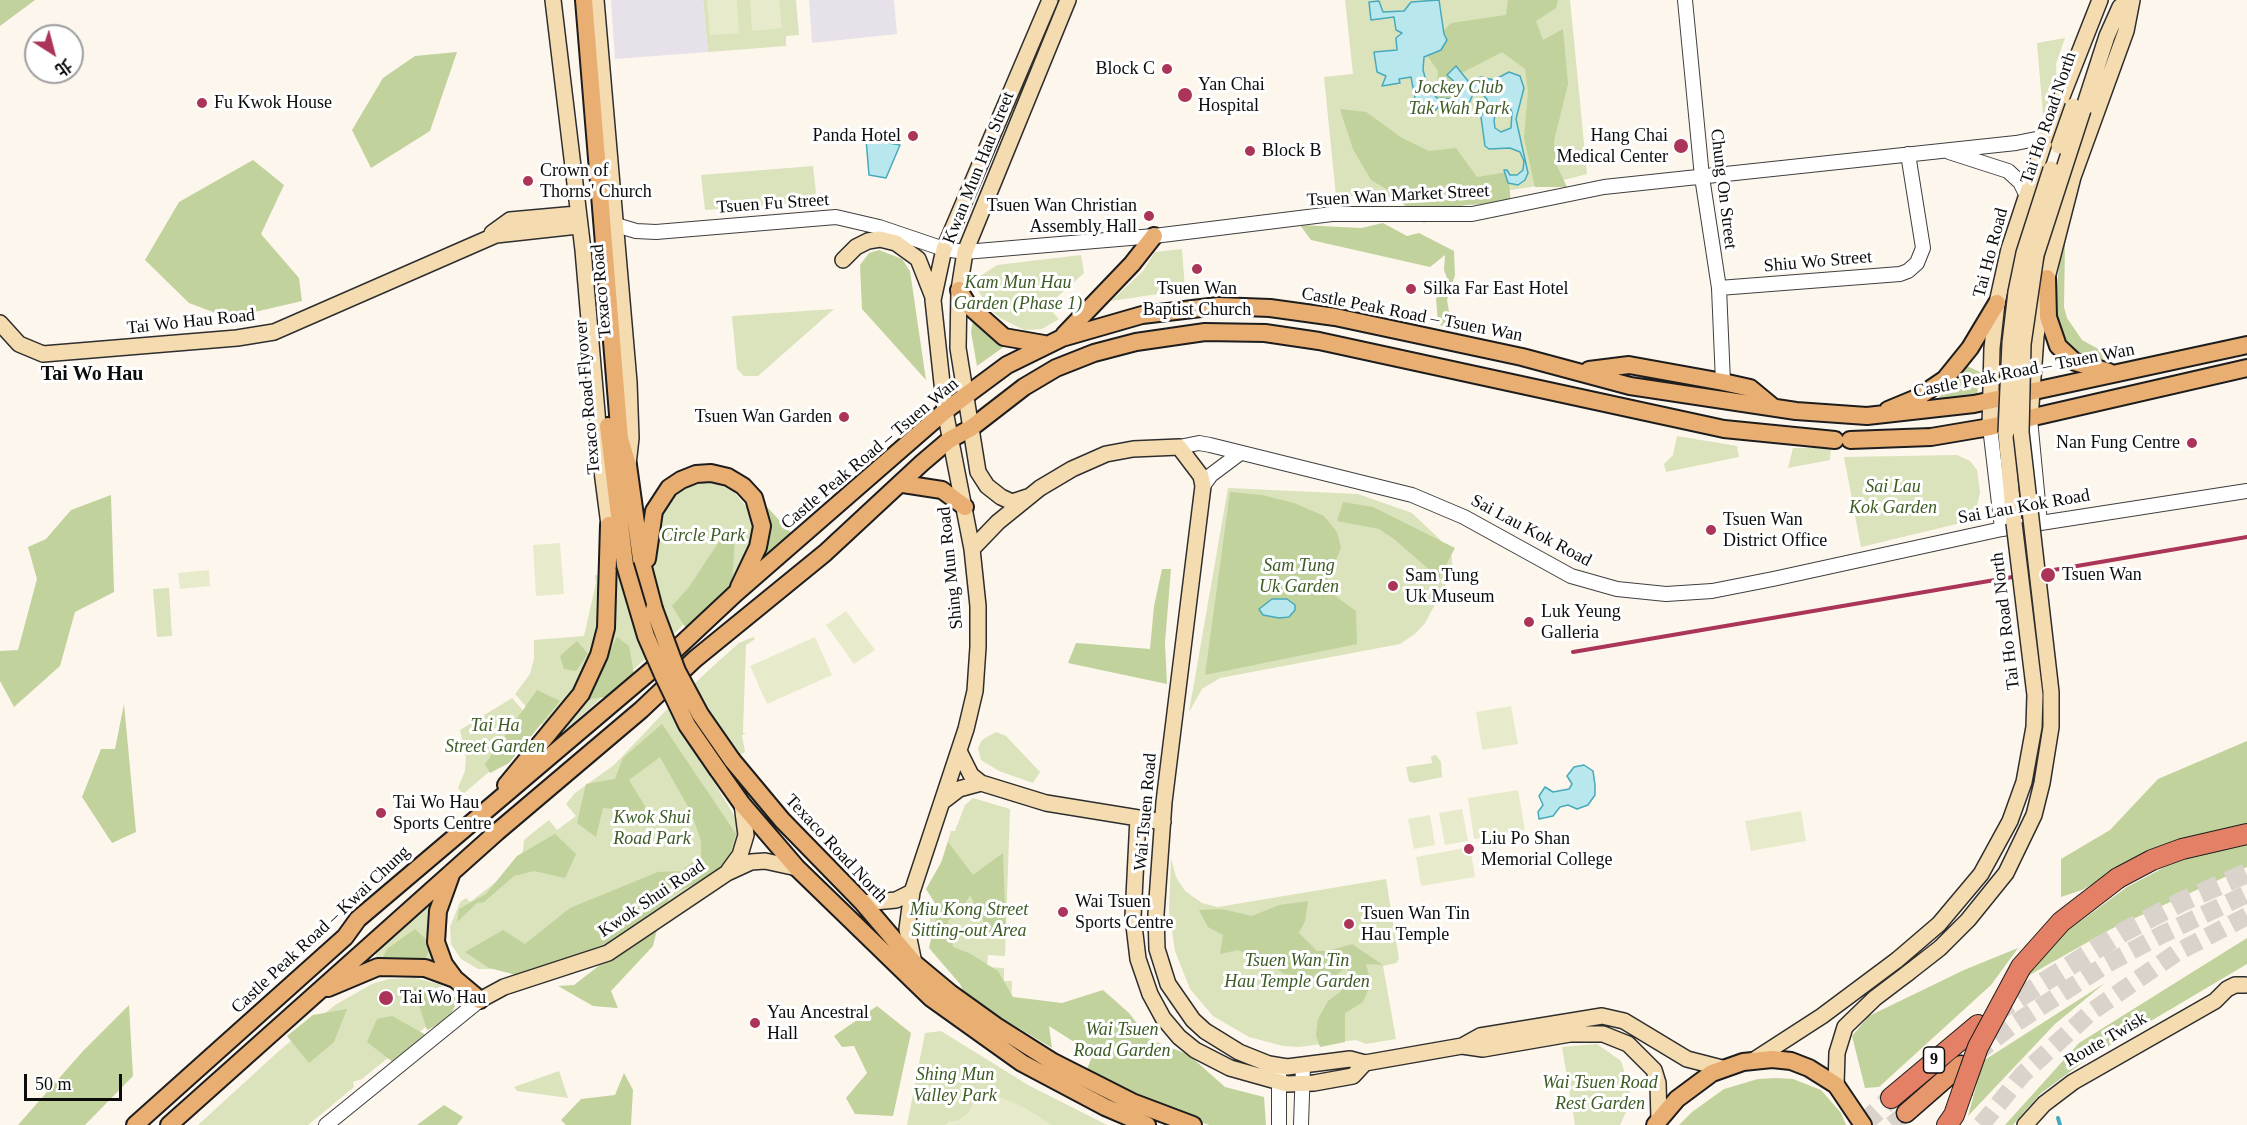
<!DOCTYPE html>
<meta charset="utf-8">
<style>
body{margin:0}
#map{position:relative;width:2247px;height:1125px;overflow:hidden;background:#fdf6ed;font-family:"Times New Roman","Noto Sans TC",serif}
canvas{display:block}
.north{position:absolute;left:24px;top:24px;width:60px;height:60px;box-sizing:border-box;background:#fff;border:2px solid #9e9e9e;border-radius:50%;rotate:144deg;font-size:16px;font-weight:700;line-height:24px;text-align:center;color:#0c0c0c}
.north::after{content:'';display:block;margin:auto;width:21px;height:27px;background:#ab3558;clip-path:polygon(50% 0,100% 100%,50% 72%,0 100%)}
.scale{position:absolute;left:24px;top:1074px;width:98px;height:27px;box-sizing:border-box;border:3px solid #0c0c0c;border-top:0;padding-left:8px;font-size:18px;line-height:21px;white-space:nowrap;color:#0c0c0c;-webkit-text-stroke:4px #fff;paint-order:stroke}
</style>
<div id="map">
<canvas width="2247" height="1125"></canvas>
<div class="north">北</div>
<div class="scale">50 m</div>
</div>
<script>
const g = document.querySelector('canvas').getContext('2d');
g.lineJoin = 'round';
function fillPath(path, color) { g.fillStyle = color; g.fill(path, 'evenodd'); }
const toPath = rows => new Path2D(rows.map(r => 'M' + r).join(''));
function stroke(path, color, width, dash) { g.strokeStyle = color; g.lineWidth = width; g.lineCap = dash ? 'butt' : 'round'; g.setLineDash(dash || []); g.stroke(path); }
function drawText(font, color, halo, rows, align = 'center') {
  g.font = font + ' "Times New Roman",serif'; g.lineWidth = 6; g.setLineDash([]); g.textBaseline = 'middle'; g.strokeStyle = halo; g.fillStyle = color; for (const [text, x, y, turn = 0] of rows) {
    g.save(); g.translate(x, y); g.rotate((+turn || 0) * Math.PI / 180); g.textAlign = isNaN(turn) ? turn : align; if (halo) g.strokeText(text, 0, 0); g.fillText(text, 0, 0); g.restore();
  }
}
const industrial = toPath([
 [611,0,703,0,708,52,615,59],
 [809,0,894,0,897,34,812,43]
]);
const green = toPath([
 [703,0,796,0,799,35,786,36,786,46,708,52],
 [1345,0,1570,0,1587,174,1544,185,1477,195,1428,198,1336,196,1324,77,1353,74],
 [2065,38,2056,64,2057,88,2053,108,2043,115,2037,43],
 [813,166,816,193,807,202,705,210,701,175],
 [1182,249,1185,290,1111,301,1143,271,1155,252],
 [1081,255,1084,273,1047,306,1059,319,1042,329,1024,330,1000,318,989,309,977,288,979,277,997,265],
 [834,309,758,376,744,376,737,369,732,316],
 [1677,436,1737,446,1739,457,1666,472,1664,464,1673,455],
 [1793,448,1831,448,1830,460,1788,468],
 [1957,455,1970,461,1977,470,1980,492,1976,511,1965,522,1861,547,1844,457],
 [705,482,717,484,733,491,750,511,753,525,752,545,739,570,677,631,555,739,515,694,530,674,534,659,534,640,584,636,596,583,595,575,616,574,655,564,656,523,673,495,685,487],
 [1228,488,1358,494,1412,513,1451,550,1453,571,1425,623,1416,633,1400,644,1220,678,1202,689,1189,712],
 [169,588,172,636,157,637,153,589],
 [753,637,755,639,746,645,743,729,743,733,746,733,742,735,745,752,710,775,735,817,739,831,738,844,724,866,646,921,503,969,478,969,461,959,451,944,450,927,460,902,466,898,470,902,509,872,523,851,524,840,530,835,549,820,557,830,576,816,566,804,575,793,614,765,670,706,721,659,739,643],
 [512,698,533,722,516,749,463,794,458,788,465,771,466,756,460,730],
 [996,732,1006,736,1040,772,1033,783,999,771,981,760,978,748,982,740],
 [1436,755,1441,762,1442,777,1413,783,1409,781,1406,767,1432,763,1431,756],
 [973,798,1010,809,1005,956,988,955,987,967,1004,968,1004,981,1012,981,1011,1007,936,942,930,929,930,918,943,878,937,875,951,831,955,831,965,805],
 [1171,858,1176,877,1185,891,1202,903,1218,907,1386,879,1399,959,1396,963,1383,966,1396,1039,1366,1044,1356,1040,1298,1047,1283,1046,1249,1037,1213,1016,1190,989,1175,951,1169,911],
 [429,907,433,960,405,957,378,961,375,953,424,908],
 [415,978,439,984,445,988,449,997,444,1012,362,1079,353,1082,354,1087,308,1125,198,1125,280,1050,335,1005,372,984,389,979],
 [941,1031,1028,1085,1107,1125,907,1125,925,1033],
 [1597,1044,1621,1061,1630,1090,1628,1108,1620,1125,1575,1125,1562,1047],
 [559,1071,568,1098,517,1091,514,1087]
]);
const forest = toPath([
 [0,0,35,0,0,26],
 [1508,0,1558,0,1556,8,1536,21,1543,40,1563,29,1568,84,1554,141,1556,164,1567,187,1535,187,1524,138,1528,91,1525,69,1502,52,1456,76,1455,100,1436,99,1438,71,1424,51,1451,23,1506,15],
 [457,52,430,131,371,168,352,130,383,78,415,56],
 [1340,109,1366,112,1402,138,1429,151,1456,148,1477,177,1508,172,1511,203,1467,205,1444,209,1424,223,1388,190,1371,180,1353,149],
 [253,160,284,185,261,234,299,278,302,301,229,318,189,303,145,260,179,202],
 [1383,223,1407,236,1419,233,1454,251,1455,275,1447,300,1450,317,1442,326,1438,323,1436,299,1448,281,1444,270,1445,255,1430,267,1311,240,1300,225,1361,228],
 [2062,244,2065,244,2064,307,2067,318,2082,340,2102,351,2104,361,2089,360,2071,352,2061,340,2053,316],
 [879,250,902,259,910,271,926,380,862,309,860,265,869,253],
 [973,320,1005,346,977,366,971,332],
 [1967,366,1980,372,1977,394,1959,400,1935,402],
 [1230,492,1262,495,1294,503,1324,516,1337,532,1341,548,1324,588,1356,611,1357,644,1205,675],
 [111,495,114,592,75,612,60,666,14,707,0,681,0,651,18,650,37,579,28,547,46,539,71,510],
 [758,497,791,533,755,564],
 [1343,502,1373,507,1455,548,1439,578,1394,539,1379,529,1337,521],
 [722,537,735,538,731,596,689,633,672,606,689,587],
 [1162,569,1171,569,1165,643,1167,684,1068,663,1076,643,1150,649,1154,606],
 [617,637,629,646,637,692,585,700],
 [577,641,588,654,576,671,564,669,560,656],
 [537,690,560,701,509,763,490,773,485,764],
 [124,704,136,832,112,843,82,797,101,749,115,749],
 [662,724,736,834,729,857,719,872,669,896,666,908,591,964,524,977,489,968,465,952,503,930,525,944,570,908,658,872,681,871,701,856,701,841,691,812,660,757,629,780,651,816,637,811,603,808,596,837,577,823,586,784,615,779,623,758],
 [2247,741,2247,823,2140,857,2082,890,2061,897,2061,859,2110,830,2158,779],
 [555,834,576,854,565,878,534,871,514,876,484,902,477,903,457,922,459,909,486,894,517,856],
 [2247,840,2247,867,2111,929,2026,977,2062,935,2127,887,2165,867,2206,851],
 [948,842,973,875,1003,853,1006,937,991,936,970,895,963,907,948,921,953,947,969,953,998,971,1013,997,1062,1003,1103,990,1129,1013,1149,1039,1189,1055,1225,1087,1264,1097,1266,1125,1209,1125,1157,1106,1086,1072,1093,1054,1049,1026,1052,1048,965,996,960,984,929,948,938,908,926,889,942,861],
 [1308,901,1305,921,1299,933,1317,951,1328,951,1352,944,1383,965,1366,964,1371,983,1363,1002,1345,1013,1345,1042,1320,1047,1316,1035,1318,1019,1328,1001,1340,992,1349,978,1347,966,1331,980,1311,983,1297,975,1284,974,1273,966,1264,965,1259,959,1238,950,1220,954,1223,935,1208,927,1199,910,1222,909,1252,916,1279,905],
 [415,929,430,943,431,947,425,959,382,959,387,949],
 [657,930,653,946,611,991,618,1008,593,1006,558,986,574,985,618,951],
 [2247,938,2247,964,2090,1057,2040,1094,2013,1125,2005,1125,2079,1043],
 [2018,948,1991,985,1879,1087,1865,1088,1852,1036,1869,1016,1964,970],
 [2105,983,2055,1024,1968,1116,1983,1061],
 [413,987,459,998,448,1020,427,1030],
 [129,1005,133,1076,85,1125,18,1125,83,1051],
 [877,1006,911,1033,893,1116,855,1114,846,1098,867,1073,854,1046,842,1047,834,1036],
 [347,1009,334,1042,309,1063,287,1036,313,1015],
 [392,1016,426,1035,394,1063,367,1042,377,1019],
 [624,1073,633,1090,631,1125,566,1125,561,1120,581,1099,615,1095],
 [1776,1078,1793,1079,1821,1090,1841,1113,1846,1125,1679,1125,1692,1112,1724,1089,1758,1079],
 [444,1105,463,1117,457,1125,417,1125]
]);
const pitch = toPath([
 [707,0,737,0,739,33,710,35],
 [750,0,779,0,782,28,752,31],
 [560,543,564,594,536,596,533,545],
 [209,570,210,586,180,589,178,573],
 [846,611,875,650,854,664,826,625],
 [815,637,832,675,767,704,750,666],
 [1511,706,1518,744,1482,750,1476,712],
 [1518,790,1525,830,1474,839,1468,798],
 [1462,809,1468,841,1445,845,1439,813],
 [1801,811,1806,841,1751,851,1745,821],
 [1430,815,1435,845,1414,849,1408,819],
 [1470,847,1475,877,1421,886,1416,857],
 [994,1094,1025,1108,1052,1125,945,1125,949,1121,957,1121,968,1113,977,1095,984,1097]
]);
const water = toPath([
 [1439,0,1444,34,1447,40,1441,50,1424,57,1423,70,1428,88,1437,98,1456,99,1458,85,1447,75,1456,66,1468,81,1481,77,1494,80,1509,72,1520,76,1524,88,1516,119,1528,173,1525,180,1518,185,1508,183,1504,170,1507,170,1510,175,1517,175,1523,170,1524,161,1520,152,1510,148,1489,149,1485,146,1481,117,1487,106,1487,99,1481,93,1473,94,1467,108,1458,103,1439,106,1434,112,1418,114,1411,77,1399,79,1400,83,1382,86,1386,76,1377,72,1374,52,1397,50,1396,38,1402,33,1396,30,1394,17,1371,20,1369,2,1379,1,1383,12,1404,11,1411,2,1439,0],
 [1502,103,1508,104,1512,112,1511,128,1501,132,1495,128,1494,121,1496,107,1502,103],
 [866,139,900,145,886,178,869,175,866,139],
 [1272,599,1287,599,1295,605,1295,610,1289,617,1279,618,1263,615,1259,609,1272,599],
 [1584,765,1593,771,1595,785,1595,795,1588,805,1577,809,1568,805,1560,807,1553,816,1539,819,1538,812,1543,805,1539,796,1545,787,1553,792,1569,789,1572,784,1567,776,1574,767,1584,765]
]);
const stream = toPath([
 [2058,1118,2060,1125]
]);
const trunkTunnel = toPath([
 [1974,1055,2014,1024,2107,964,2163,934,2247,894],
 [1892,1125,1906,1113],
 [1981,1125,2023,1074,2091,1012,2176,953,2247,916]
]);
const motorwayTunnel = toPath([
 [1993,1014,2125,931,2181,902,2247,873],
 [1862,1125,1891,1098]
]);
const tertiary = toPath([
 [1685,0,1702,177,1719,288,1723,382],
 [1949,152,2008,171,2020,182,2027,196],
 [616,225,636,231,656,232,836,217,879,227,944,249,965,252,1154,236,1332,214,1472,214,1604,187,2016,143,2046,137],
 [1719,288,1900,274,1908,271,1917,263,1923,248,1908,154],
 [2030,419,2040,523],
 [1990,427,2002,529],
 [1179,447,1199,443,1210,445,1412,495,1464,517,1571,576,1617,589,1666,594,1712,591,1773,579,2002,529,2247,491],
 [1203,486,1211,475,1239,454],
 [326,1125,480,1000],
 [1279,1125,1279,1071],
 [1301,1125,1303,1066]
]);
const secondary = toPath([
 [553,0,583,250,602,471,609,525,614,537],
 [596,0,629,382,631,438,628,465],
 [2083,110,2107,36,2120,7,2128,0],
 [492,233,510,220,577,214],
 [843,260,856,247,868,241,880,239,896,243,918,259,933,297],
 [0,323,19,344,43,354,237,338,274,332,496,235,578,226],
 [2030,419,2036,336,2047,278,2073,177,2126,31,2132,0],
 [1990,427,1992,348,1997,303,2009,249,2046,137,2100,0],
 [2006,433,2014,523],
 [1027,497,1012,502,1001,497,987,486,978,472,958,348,959,290,965,252,1068,0],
 [972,549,998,522,1040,488,1072,469,1106,454,1133,449,1179,447,1201,476,1203,486,1164,802,1156,914,1157,949,1168,984,1193,1020,1205,1031,1239,1052,1269,1064,1287,1067,1350,1059,1365,1063,1462,1046,1483,1049,1570,1034,1603,1034,1628,1044,1654,1070,1658,1083,1659,1120],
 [959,751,971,775,981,783,1046,803,1163,822],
 [942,802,959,789,981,783],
 [1138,818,1133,917,1138,959,1150,994,1163,1018,1179,1037,1195,1050,1230,1068,1287,1084,1314,1083,1353,1076,1365,1063],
 [729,870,740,855,746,835,742,804],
 [863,903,896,900,912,892],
 [914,963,907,929,912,892,966,729,975,691,978,647,978,606,972,549,945,411,933,300,944,249,1050,0],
 [480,1000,504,987,608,953,727,873,751,862,765,861,797,868],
 [1462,1046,1480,1036,1602,1016,1624,1021,1687,1059,1722,1068],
 [1754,1060,1822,1016,1897,960],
 [1836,1085,1837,1053,1845,1027,1875,998,1908,973],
 [2025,1125,2044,1104,2073,1082,2215,1001,2227,989,2235,985,2245,985]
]);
const primary = toPath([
 [584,0,620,439,628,465,641,559,654,609],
 [2047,278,2048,317,2058,346,2075,362,2109,372],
 [959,290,968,305,1004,337,1044,344],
 [1064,335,1132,264,1154,236],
 [1589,370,1629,365,1723,382,1750,388,1773,407],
 [1888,410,1917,398,1945,379,1970,348,1997,303],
 [608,426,625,565],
 [1850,440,1931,437,1990,427,2247,368],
 [903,484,942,490,965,507],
 [647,559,654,511,669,488,681,480,696,474,711,473,728,477,743,486,754,498,762,526,758,547,739,587],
 [732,760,782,820,863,903,914,963,950,993,996,1026,1053,1062,1132,1102,1193,1125],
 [718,770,742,804,797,868,931,998,1022,1063,1105,1107,1147,1125],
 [506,785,581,694,599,655,606,628,609,525],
 [452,872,438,911,436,942,444,964,455,979,480,1000],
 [328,988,378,967,425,968,455,979],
 [135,1125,345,937,358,919,673,652,736,593,945,411,1007,365,1062,338,1142,315,1218,306,1270,308,1335,317,1522,357,1630,386,1796,411,1867,416,1974,404,2247,345],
 [169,1125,497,832,641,710,695,659,825,553,922,463,949,440,971,428,1024,387,1056,368,1094,353,1136,342,1205,332,1265,333,1319,341,1724,429,1835,440],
 [1655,1125,1677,1099,1712,1073,1743,1062,1772,1059,1791,1061,1809,1068,1836,1085,1863,1125]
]);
const trunk = toPath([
 [1906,1113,1961,1065]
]);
const motorway = toPath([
 [2118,878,2152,860,2182,849,2247,834],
 [1891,1098,1978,1025],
 [1947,1125,1954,1115,1962,1092]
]);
const rail = toPath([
 [1573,652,2247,537]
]);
const secondaryBridge = toPath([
 [2059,146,2073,106],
 [2006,433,2010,343,2016,292,2024,253,2051,169],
 [1897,960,1939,924,1981,874,2010,821,2024,782,2034,727,2035,695,2014,523],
 [1908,973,1940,948,1968,920,2006,873,2034,815,2042,783,2051,727,2051,692,2021,432,2023,344,2036,255,2083,110]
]);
const primaryBridge = toPath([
 [625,565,646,636,663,675,687,725,718,770],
 [654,609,677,671,700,714,732,760]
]);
const motorwayBridge = toPath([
 [1962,1092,1978,1047,2021,967,2061,922,2118,878]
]);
const markers = [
 [1167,69,6,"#ab3558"],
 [1185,95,8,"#ab3558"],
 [202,103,6,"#ab3558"],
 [913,136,6,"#ab3558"],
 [1681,146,8,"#ab3558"],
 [1250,151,6,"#ab3558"],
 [528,181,6,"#ab3558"],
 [1149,216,6,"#ab3558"],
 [1197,269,6,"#ab3558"],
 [1411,289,6,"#ab3558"],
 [844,417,6,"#ab3558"],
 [2192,443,6,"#ab3558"],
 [1711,530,6,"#ab3558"],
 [2048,575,8,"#ab3558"],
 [1393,586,6,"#ab3558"],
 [1529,622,6,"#ab3558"],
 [381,813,6,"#ab3558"],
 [1469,849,6,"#ab3558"],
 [1063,912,6,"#ab3558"],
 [1349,924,6,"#ab3558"],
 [386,998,8,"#ab3558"],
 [755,1023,6,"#ab3558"]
];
const shields = [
 [1934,1060,21]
];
const shieldNames = [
 ["9",1934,1060]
];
const poiNames = [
 ["Block C",1155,69,"right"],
 ["Yan Chai",1198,85],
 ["Hospital",1198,106],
 ["Fu Kwok House",214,103],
 ["Panda Hotel",901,136,"right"],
 ["Hang Chai",1668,136,"right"],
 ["Medical Center",1668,157,"right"],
 ["Block B",1262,151],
 ["Crown of",540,171],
 ["Thorns' Church",540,192],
 ["Tsuen Wan Christian",1137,206,"right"],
 ["Assembly Hall",1137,227,"right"],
 ["Tsuen Wan",1197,289,"center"],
 ["Baptist Church",1197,310,"center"],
 ["Silka Far East Hotel",1423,289],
 ["Tsuen Wan Garden",832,417,"right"],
 ["Nan Fung Centre",2180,443,"right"],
 ["Tsuen Wan",1723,520],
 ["District Office",1723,541],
 ["Tsuen Wan",2062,575],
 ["Sam Tung",1405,576],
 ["Uk Museum",1405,597],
 ["Luk Yeung",1541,612],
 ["Galleria",1541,633],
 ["Tai Wo Hau",393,803],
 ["Sports Centre",393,824],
 ["Liu Po Shan",1481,839],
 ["Memorial College",1481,860],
 ["Wai Tsuen",1075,902],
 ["Sports Centre",1075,923],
 ["Tsuen Wan Tin",1361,914],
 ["Hau Temple",1361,935],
 ["Tai Wo Hau",400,998],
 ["Yau Ancestral",767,1013],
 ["Hall",767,1034]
];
const parkNames = [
 ["Jockey Club",1459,88],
 ["Tak Wah Park",1459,109],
 ["Kam Mun Hau",1018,283],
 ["Garden (Phase 1)",1018,304],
 ["Sai Lau",1893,487],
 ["Kok Garden",1893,508],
 ["Circle Park",703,536],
 ["Sam Tung",1299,566],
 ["Uk Garden",1299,587],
 ["Tai Ha",495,726],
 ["Street Garden",495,747],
 ["Kwok Shui",652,818],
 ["Road Park",652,839],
 ["Miu Kong Street",969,910],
 ["Sitting-out Area",969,931],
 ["Tsuen Wan Tin",1297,961],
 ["Hau Temple Garden",1297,982],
 ["Wai Tsuen",1122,1030],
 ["Road Garden",1122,1051],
 ["Shing Mun",955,1075],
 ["Valley Park",955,1096],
 ["Wai Tsuen Road",1600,1083],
 ["Rest Garden",1600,1104]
];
const streetNames = [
 ["Tai Ho Road North",2049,118,-71],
 ["Kwan Mun Hau Street",979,168,-68],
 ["Chung On Street",1723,189,83],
 ["Tsuen Wan Market Street",1398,196,-3],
 ["Tsuen Fu Street",773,204,-4],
 ["Tai Ho Road",1991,253,-75],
 ["Shiu Wo Street",1818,262,-5],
 ["Texaco Road",602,291,-95],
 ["Castle Peak Road – Tsuen Wan",1412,315,11],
 ["Tai Wo Hau Road",191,322,-6],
 ["Castle Peak Road – Tsuen Wan",2024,371,-11],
 ["Texaco Road Flyover",588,397,-95],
 ["Castle Peak Road – Tsuen Wan",870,454,-40],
 ["Sai Lau Kok Road",2024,507,-10],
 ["Sai Lau Kok Road",1531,531,28],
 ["Shing Mun Road",951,568,-96],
 ["Tai Ho Road North",2006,621,-97],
 ["Wai Tsuen Road",1146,812,-85],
 ["Texaco Road North",836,849,47],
 ["Kwok Shui Road",652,899,-34],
 ["Castle Peak Road – Kwai Chung",321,930,-43],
 ["Route Twisk",2106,1040,-30]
];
const neighbourhoodNames = [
 ["Tai Wo Hau",92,375]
];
fillPath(industrial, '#e7e1ea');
fillPath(green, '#dae3bb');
fillPath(forest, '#c1d29c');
fillPath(pitch, '#e8ebcb');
fillPath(water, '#b8e7ee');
stroke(water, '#47aabc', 1.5);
stroke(stream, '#47aabc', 4);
stroke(trunkTunnel, '#d9d3cb', 18, [18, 9]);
stroke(motorwayTunnel, '#d9d3cb', 20, [20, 10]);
stroke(tertiary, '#3f3f3f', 16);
stroke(secondary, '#2e2e2e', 18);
stroke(primary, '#1d1d1d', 20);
stroke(trunk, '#1d1d1d', 21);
stroke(motorway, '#1d1d1d', 22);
stroke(tertiary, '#fff', 14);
stroke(secondary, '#f5dcb0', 15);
stroke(primary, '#e8ae72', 16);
stroke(trunk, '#e6976c', 18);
stroke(motorway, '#e38065', 20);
stroke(rail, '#ab3558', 4);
stroke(secondaryBridge, '#2e2e2e', 18, []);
stroke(primaryBridge, '#1d1d1d', 20, []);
stroke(motorwayBridge, '#1d1d1d', 22, []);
stroke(secondaryBridge, '#f5dcb0', 15);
stroke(primaryBridge, '#e8ae72', 16);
stroke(motorwayBridge, '#e38065', 20);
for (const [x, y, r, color] of markers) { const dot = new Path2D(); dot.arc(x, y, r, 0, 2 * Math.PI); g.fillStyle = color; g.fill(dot); stroke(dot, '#fff', 2); }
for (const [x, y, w] of shields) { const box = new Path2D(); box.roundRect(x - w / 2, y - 13, w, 26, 4.5); g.fillStyle = '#fff'; g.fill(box); stroke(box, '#0c0c0c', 1.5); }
drawText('bold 16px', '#0c0c0c', null, shieldNames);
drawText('18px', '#0c0c0c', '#fff', poiNames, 'left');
drawText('italic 18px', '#3d5b24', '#fff', parkNames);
drawText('18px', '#0c0c0c', '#fff', streetNames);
drawText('bold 20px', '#0c0c0c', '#fff', neighbourhoodNames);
</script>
